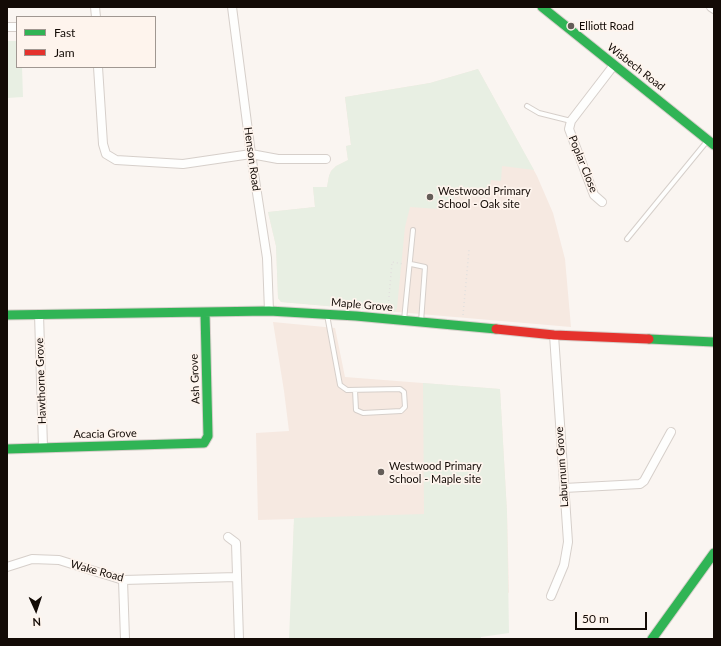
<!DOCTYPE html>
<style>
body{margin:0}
#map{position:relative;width:721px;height:646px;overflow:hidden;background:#faf5f1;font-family:Lato,sans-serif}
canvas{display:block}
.frame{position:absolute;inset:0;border:8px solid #130b06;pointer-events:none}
.legend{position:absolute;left:16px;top:16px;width:140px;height:52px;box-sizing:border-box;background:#fef4ed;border:1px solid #a09791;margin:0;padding:5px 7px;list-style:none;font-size:12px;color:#130b06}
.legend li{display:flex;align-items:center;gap:8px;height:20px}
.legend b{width:20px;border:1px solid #a09791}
.north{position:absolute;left:16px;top:590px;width:40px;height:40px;-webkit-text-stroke:3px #fef4ed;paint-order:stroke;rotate:177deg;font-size:11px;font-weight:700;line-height:16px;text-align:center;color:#130b06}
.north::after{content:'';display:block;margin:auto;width:14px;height:18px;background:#130b06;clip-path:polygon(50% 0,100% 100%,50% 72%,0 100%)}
.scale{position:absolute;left:575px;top:612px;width:72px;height:18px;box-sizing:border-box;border:2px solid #130b06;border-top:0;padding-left:5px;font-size:12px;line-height:14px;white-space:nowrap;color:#130b06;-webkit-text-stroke:3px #fef4ed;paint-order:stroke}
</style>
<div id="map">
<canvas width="721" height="646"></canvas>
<div class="frame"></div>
<ul class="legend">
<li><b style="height:5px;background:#30b455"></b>Fast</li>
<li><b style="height:5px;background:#e5322d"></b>Jam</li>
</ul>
<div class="north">N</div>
<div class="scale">50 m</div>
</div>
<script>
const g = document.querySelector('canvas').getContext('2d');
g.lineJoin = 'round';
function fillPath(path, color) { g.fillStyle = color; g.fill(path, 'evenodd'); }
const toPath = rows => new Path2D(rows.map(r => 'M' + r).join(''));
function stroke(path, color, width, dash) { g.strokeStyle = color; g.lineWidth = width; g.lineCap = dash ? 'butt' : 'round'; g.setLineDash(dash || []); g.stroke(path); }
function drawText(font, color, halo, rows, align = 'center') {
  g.font = font + ' Lato,sans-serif'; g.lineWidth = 3.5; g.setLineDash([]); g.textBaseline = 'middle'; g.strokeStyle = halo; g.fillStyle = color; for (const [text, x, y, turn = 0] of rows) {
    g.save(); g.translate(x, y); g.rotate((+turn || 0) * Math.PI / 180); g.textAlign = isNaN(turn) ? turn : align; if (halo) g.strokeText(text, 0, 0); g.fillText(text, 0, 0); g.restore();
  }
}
const built = toPath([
 [478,69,537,176,553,213,565,259,571,327,281,302,278,298,276,246,268,212,315,207,313,187,327,187,329,176,331,171,336,166,348,160,346,146,351,145,345,97,430,83],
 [273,322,335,328,345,377,500,389,507,512,509,593,293,549,294,519,258,520,256,433,289,431,284,391]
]);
const green = toPath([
 [7,41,17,41,17,67,22,67,23,97,7,98],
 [478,69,534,170,502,166,501,181,491,180,488,197,454,195,453,210,410,207,405,227,397,308,395,312,281,302,278,298,276,246,268,212,315,207,313,187,327,187,329,176,331,171,336,166,348,160,346,146,351,145,345,97,430,83],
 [423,383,500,389,507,512,509,633,481,637,481,639,289,639,294,518,424,514]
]);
const path = toPath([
 [388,309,392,262,404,264],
 [463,315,469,250]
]);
const lane = toPath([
 [527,106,539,113,571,121],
 [627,239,708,140],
 [411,264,425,267,421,322],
 [327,315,340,385,347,390,400,389,404,392,405,407,401,411,363,413,356,410,355,390],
 [404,320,413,230]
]);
const street = toPath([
 [95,7,96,17],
 [232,7,251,154,267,258,269,311],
 [711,7,714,9],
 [7,27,17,27],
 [98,67,103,144,106,154,116,160,183,164,251,154,278,159,326,159],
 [602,202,594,195,569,129,571,121,614,65],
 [39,314,43,447],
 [564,488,640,484,644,481,671,432],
 [228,537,236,543,239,639],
 [7,567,32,559,59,560,123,580,237,577],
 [123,580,125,639],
 [551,596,564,565,568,542,554,335]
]);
const fast = toPath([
 [542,7,714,145],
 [7,315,269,311,356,316,496,329],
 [649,339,714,342],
 [7,449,204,443,208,436,205,312],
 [652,639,714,553]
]);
const jam = toPath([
 [496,329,554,335,649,339]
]);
const markers = [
 [571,26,4,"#645d58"],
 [430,197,4,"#645d58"],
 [381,472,4,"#645d58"]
];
const poiNames = [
 ["Elliott Road",579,26],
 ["Westwood Primary",438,191],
 ["School - Oak site",438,204],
 ["Westwood Primary",389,466],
 ["School - Maple site",389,479]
];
const streetNames = [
 ["Wisbech Road",636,67,38],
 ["Henson Road",252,159,82],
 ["Poplar Close",583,164,68],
 ["Maple Grove",362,305,5],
 ["Ash Grove",195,379,-92],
 ["Hawthorne Grove",41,381,-92],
 ["Acacia Grove",105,434,-1],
 ["Laburnum Grove",562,467,-94],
 ["Wake Road",97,571,15]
];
fillPath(built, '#f6e9e1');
fillPath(green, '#e8efe3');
stroke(lane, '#d6cfca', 6);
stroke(street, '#d6cfca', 10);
stroke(fast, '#d6cfca', 11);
stroke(jam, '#d6cfca', 11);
stroke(path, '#e2e0de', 1.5, [1, 3]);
stroke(lane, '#fefefd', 4);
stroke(street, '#fefefd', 8);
stroke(fast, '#30b455', 9);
stroke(jam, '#e5322d', 9);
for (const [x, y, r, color] of markers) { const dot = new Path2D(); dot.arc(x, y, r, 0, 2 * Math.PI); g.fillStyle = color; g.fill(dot); stroke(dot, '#fef4ed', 1.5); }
drawText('11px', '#130b06', '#fef4ed', poiNames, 'left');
drawText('11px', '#130b06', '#fef4ed', streetNames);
</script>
